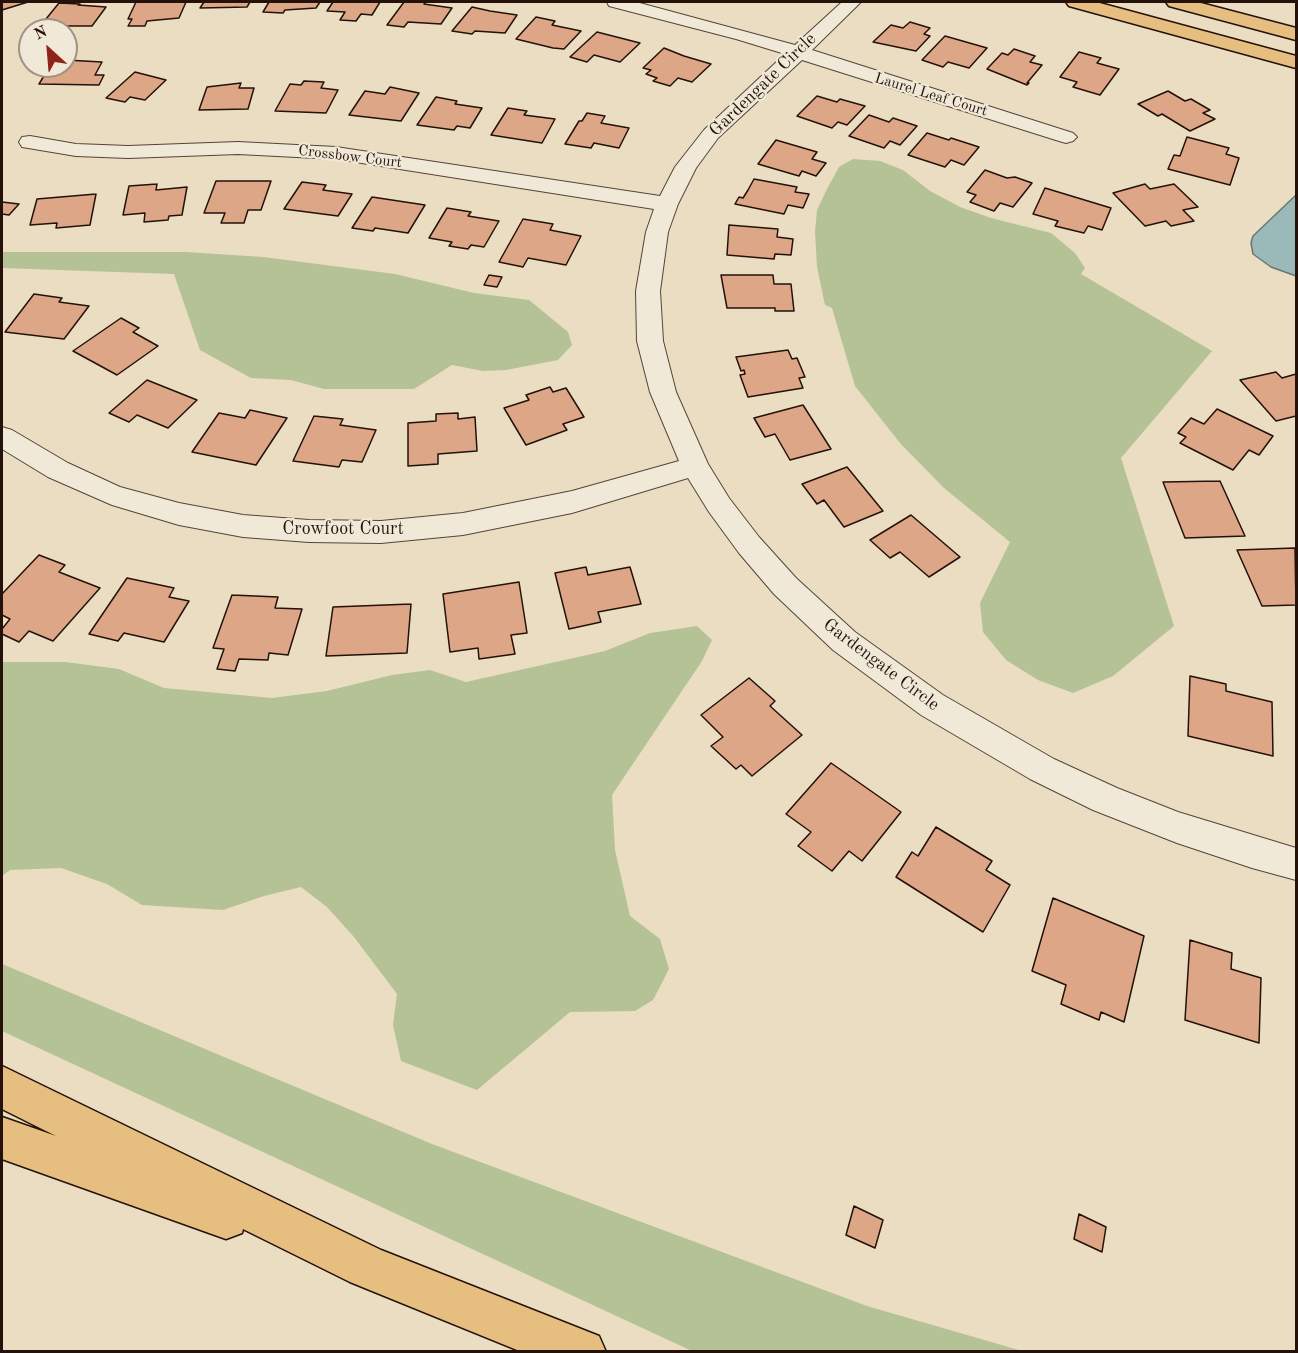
<!DOCTYPE html>
<style>
body{margin:0}
#map{position:relative;width:1298px;height:1353px;overflow:hidden;background:#eaddc1;font-family:"Old Standard TT",serif}
canvas{display:block}
.frame{position:absolute;inset:0;border:3px solid #24110a;pointer-events:none}
.north{position:absolute;left:18px;top:18px;width:60px;height:60px;box-sizing:border-box;background:#f1e9d7;border:2px solid #9f9385;border-radius:50%;rotate:334deg;font-size:16px;font-weight:700;line-height:24px;text-align:center;color:#24110a}
.north::after{content:'';display:block;margin:auto;width:21px;height:27px;background:#8f2418;clip-path:polygon(50% 0,100% 100%,50% 72%,0 100%)}
</style>
<div id="map">
<canvas width="1298" height="1353"></canvas>
<div class="frame"></div>
<div class="north">N</div>
</div>
<script>
const g = document.querySelector('canvas').getContext('2d');
g.lineJoin = 'round';
function fillPath(path, color) { g.fillStyle = color; g.fill(path, 'evenodd'); }
const toPath = rows => new Path2D(rows.map(r => 'M' + r).join(''));
function stroke(path, color, width, dash) { g.strokeStyle = color; g.lineWidth = width; g.lineCap = dash ? 'butt' : 'round'; g.setLineDash(dash || []); g.stroke(path); }
function drawText(font, color, halo, rows, align = 'center') {
  g.font = font + ' "Old Standard TT",serif'; g.lineWidth = 4.5; g.setLineDash([]); g.textBaseline = 'middle'; g.strokeStyle = halo; g.fillStyle = color; for (const [text, x, y, turn = 0] of rows) {
    g.save(); g.translate(x, y); g.rotate((+turn || 0) * Math.PI / 180); g.textAlign = isNaN(turn) ? turn : align; if (halo) g.strokeText(text, 0, 0); g.fillText(text, 0, 0); g.restore();
  }
}
const green = toPath([
 [853,159,880,161,903,170,930,191,960,207,991,218,1051,233,1075,253,1085,268,1081,274,1212,351,1121,458,1174,626,1113,676,1073,693,1038,680,1006,660,983,632,980,603,1010,542,944,488,900,443,855,386,832,308,825,305,817,267,815,232,817,210,827,189,839,167],
 [2,252,186,252,263,257,395,274,474,293,529,300,568,332,572,345,558,360,506,370,483,371,452,365,414,389,324,389,291,380,251,378,200,350,174,274,2,268],
 [697,626,712,640,702,661,612,795,615,850,630,916,660,939,669,969,653,1000,635,1011,570,1012,477,1090,401,1061,393,1025,397,994,354,937,327,907,301,887,264,896,223,910,142,905,107,884,61,868,10,870,2,876,2,662,65,662,119,669,164,688,272,698,327,691,392,675,430,670,466,682,605,651,650,633],
 [2,964,432,1144,867,1306,1022,1351,692,1351,2,1031]
]);
const water = toPath([
 [1296,195,1296,276,1271,267,1253,254,1251,243,1253,236,1296,195]
]);
const building = toPath([
 [2,2,28,2,2,10,2,2],
 [136,2,186,2,179,18,147,21,145,26,128,26,132,19,128,19,136,2],
 [204,2,250,2,247,7,200,8,204,2],
 [269,2,320,2,316,8,285,10,283,13,263,12,269,2],
 [333,2,380,2,372,15,361,14,356,21,340,20,345,12,327,11,333,2],
 [404,2,426,2,424,4,452,8,441,24,408,22,404,27,387,25,404,2],
 [59,3,80,4,78,5,106,7,92,26,58,26,60,23,56,23,50,30,37,30,59,3],
 [472,7,490,11,517,15,505,33,475,31,472,34,452,31,472,7],
 [536,17,555,21,552,25,581,31,564,49,553,48,516,39,536,17],
 [910,22,930,28,924,34,930,36,916,51,873,42,891,25,903,28,910,22],
 [597,32,640,43,620,62,594,55,587,62,570,57,597,32],
 [945,36,987,48,969,68,948,62,943,67,922,60,945,36],
 [664,48,684,56,711,64,692,82,678,78,670,86,653,81,657,78,646,74,651,70,643,68,664,48],
 [1014,49,1035,56,1030,62,1042,65,1027,83,1029,83,1027,85,987,69,1002,53,1008,55,1014,49],
 [1079,52,1101,58,1097,63,1119,69,1100,95,1073,87,1077,82,1060,77,1079,52],
 [66,60,102,62,95,75,104,75,99,85,39,84,50,66,66,66,66,60],
 [135,72,166,80,145,100,130,97,125,102,106,98,135,72],
 [304,81,324,82,321,88,338,90,326,113,275,111,290,84,301,85,304,81],
 [241,83,239,88,254,88,248,109,199,110,207,87,241,83],
 [390,87,419,93,401,121,349,115,365,91,385,94,390,87],
 [1168,91,1185,101,1191,99,1210,110,1203,113,1215,119,1190,131,1162,114,1158,116,1138,104,1168,91],
 [817,96,837,102,840,99,865,106,847,125,838,122,832,128,797,116,817,96],
 [436,97,457,101,455,104,482,108,470,128,457,126,454,130,417,125,436,97],
 [508,108,527,111,524,115,555,119,542,143,491,135,508,108],
 [587,113,605,116,601,123,629,128,619,148,594,143,591,148,565,144,579,121,582,121,587,113],
 [869,115,889,122,893,118,917,126,900,145,890,141,884,148,849,136,869,115],
 [927,133,949,140,951,138,979,147,964,165,951,160,945,167,908,155,927,133],
 [1187,137,1229,148,1226,154,1239,158,1230,185,1168,169,1174,155,1180,156,1187,137],
 [776,140,817,152,812,159,826,163,816,176,802,171,799,176,758,164,776,140],
 [985,170,1007,178,1015,177,1032,183,1013,207,1000,203,994,211,970,202,976,195,967,192,985,170],
 [754,179,797,187,795,192,809,194,803,208,788,205,784,214,735,204,739,197,743,198,748,190,754,179],
 [216,181,271,181,261,210,248,210,244,223,221,223,225,213,204,213,216,181],
 [302,182,326,185,323,190,352,194,338,216,284,209,302,182],
 [157,184,156,190,187,187,182,215,169,216,168,220,144,222,145,213,123,215,129,186,157,184],
 [1145,184,1150,189,1174,184,1198,207,1183,210,1194,221,1171,226,1166,221,1145,226,1113,193,1145,184],
 [1045,188,1111,208,1102,230,1088,226,1084,233,1055,226,1058,221,1033,214,1045,188],
 [96,194,90,225,56,228,57,223,30,225,37,199,96,194],
 [372,197,425,205,408,233,375,228,373,231,352,228,372,197],
 [2,202,19,204,9,215,2,214,2,202],
 [447,208,471,212,468,216,499,221,484,247,471,245,468,249,449,246,452,242,429,238,447,208],
 [523,219,553,224,550,230,581,236,566,265,528,258,523,267,499,262,523,219],
 [729,225,778,229,777,237,793,239,791,255,775,254,774,259,727,255,729,225],
 [489,275,502,277,497,287,484,285,489,275],
 [721,275,773,275,774,284,791,284,794,311,775,311,775,308,727,308,721,275],
 [34,294,62,298,59,302,89,306,64,339,5,332,34,294],
 [121,318,139,328,133,332,158,346,117,375,73,351,121,318],
 [788,350,792,359,797,358,805,377,799,378,803,388,748,397,740,375,745,374,744,370,741,371,736,357,788,350],
 [1276,372,1282,378,1296,374,1296,416,1276,421,1240,380,1276,372],
 [147,380,197,400,168,428,137,415,129,422,109,413,147,380],
 [550,387,553,392,566,388,584,417,563,424,567,430,526,445,504,408,529,400,526,395,550,387],
 [803,405,831,449,790,460,775,434,765,437,754,418,803,405],
 [1217,409,1273,436,1259,455,1249,450,1233,470,1180,443,1186,437,1178,433,1191,418,1204,424,1217,409],
 [250,410,287,418,256,465,192,452,219,413,245,418,250,410],
 [458,413,458,419,475,417,477,451,438,454,438,464,408,466,408,423,436,421,436,414,458,413],
 [314,416,343,419,340,425,376,430,362,462,342,460,339,467,293,461,314,416],
 [847,467,883,511,844,527,824,500,817,504,802,484,847,467],
 [1220,481,1245,536,1185,538,1163,482,1220,481],
 [911,515,960,557,929,577,900,552,890,558,870,540,911,515],
 [1295,548,1296,605,1262,606,1237,550,1295,548],
 [39,555,65,565,59,572,100,588,53,641,29,631,19,642,2,634,2,629,10,619,2,615,2,594,39,555],
 [586,567,588,575,630,567,641,604,598,612,601,622,569,629,555,573,586,567],
 [127,578,174,588,169,597,189,601,164,642,124,633,118,641,89,634,127,578],
 [519,582,527,633,511,635,515,654,479,659,478,648,450,652,443,594,519,582],
 [232,595,278,597,275,608,302,609,288,655,269,653,268,660,239,659,235,671,217,669,224,649,213,648,232,595],
 [411,604,407,653,326,656,333,607,411,604],
 [1190,676,1226,684,1226,691,1272,702,1273,756,1188,736,1190,676],
 [749,678,775,701,770,706,802,735,752,776,741,765,736,769,711,746,723,737,701,715,749,678],
 [831,763,901,812,862,861,849,851,832,871,798,846,811,832,786,814,831,763],
 [936,827,992,861,986,870,1010,885,983,932,896,877,912,852,918,856,936,827],
 [1053,898,1144,936,1124,1022,1101,1012,1099,1020,1061,1004,1066,985,1032,971,1053,898],
 [1190,940,1232,953,1231,969,1261,978,1259,1043,1185,1020,1190,940],
 [854,1206,883,1220,875,1248,846,1235,854,1206],
 [1079,1214,1106,1227,1102,1252,1074,1239,1079,1214]
]);
const minor = toPath([
 [607,2,636,2,795,45,842,2,861,2,812,50,1073,133,1077,137,1073,141,1066,143,1059,141,802,60,718,138,696,168,678,204,668,232,660,291,663,341,676,392,708,464,729,498,759,537,796,578,855,632,943,695,1054,759,1117,788,1178,812,1296,848,1296,880,1252,868,1177,843,1093,810,1030,779,921,715,833,650,774,594,739,553,709,512,688,478,572,513,463,535,381,543,309,542,243,537,179,525,112,505,48,477,2,449,2,427,12,430,68,463,120,487,179,503,243,515,309,520,381,521,463,513,572,491,679,461,650,392,637,341,636,291,646,232,654,209,336,159,238,154,128,158,76,156,22,147,19,142,22,137,30,136,76,144,128,146,238,142,336,147,660,196,675,167,704,130,785,54,736,39,609,6,607,2]
]);
const primary = toPath([
 [1066,2,1096,2,1296,56,1296,68,1069,6,1066,2],
 [1166,2,1197,2,1296,28,1296,40,1169,6,1166,2]
]);
const motorway = toPath([
 [2,1066,381,1250,599,1336,606,1352,522,1352,350,1282,243,1229,242,1233,226,1239,2,1159,2,1117,56,1136,2,1109,2,1066]
]);
const farStreetnames = [
 ["Laurel Leaf Court",931,95,17],
 ["Crossbow Court",350,157,7]
];
const streetNames = [
 ["Gardengate Circle",763,85,-44],
 ["Crowfoot Court",343,529],
 ["Gardengate Circle",881,665,37]
];
fillPath(green, '#b4c295');
fillPath(water, '#9ababa');
stroke(water, '#6b7674', 1.5);
fillPath(building, '#dda686');
stroke(building, '#24110a', 1.5);
stroke(minor, '#564438', 2);
stroke(primary, '#24110a', 3);
stroke(motorway, '#24110a', 3);
fillPath(minor, '#f1e9d7');
fillPath(primary, '#e5be80');
fillPath(motorway, '#e5be80');
drawText('15px', '#24110a', '#f1e9d7', farStreetnames);
drawText('18px', '#24110a', '#f1e9d7', streetNames);
</script>
